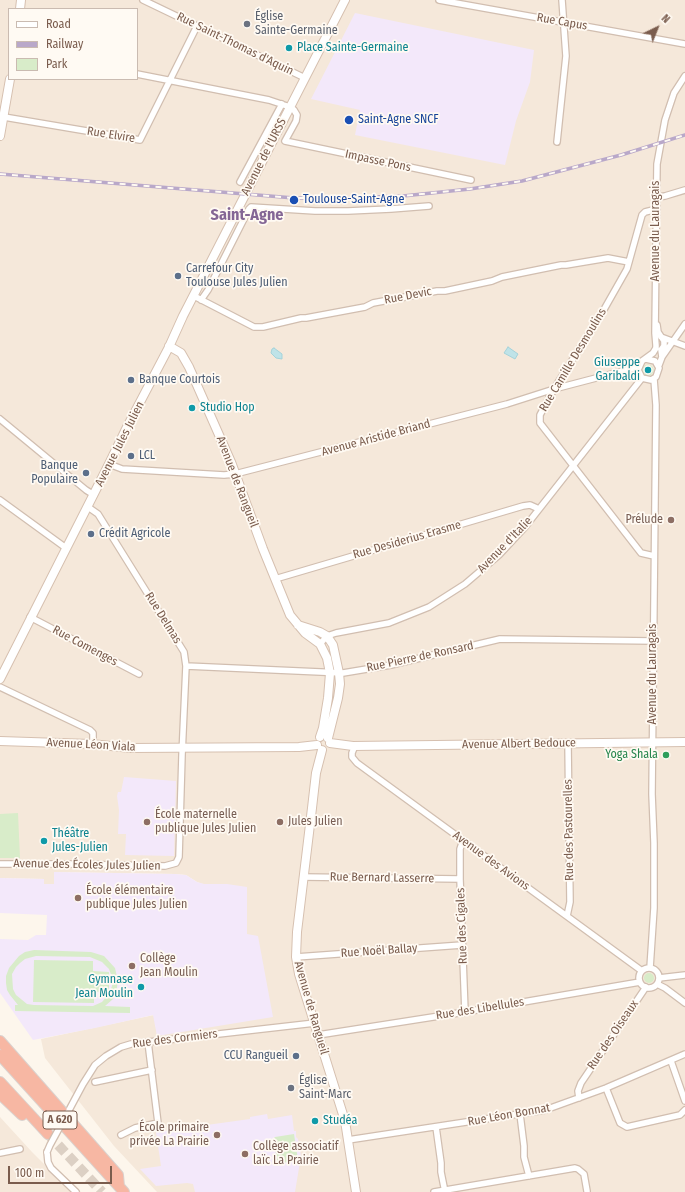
<!DOCTYPE html>
<meta charset="utf-8">
<style>
body{margin:0}
#map{position:relative;width:685px;height:1192px;overflow:hidden;background:#fdf6ec;font-family:"Fira Sans Condensed",sans-serif}
canvas{display:block}
.legend{position:absolute;left:8px;top:8px;width:130px;height:72px;box-sizing:border-box;background:#fffaf3;border:1px solid #cabbb1;margin:0;padding:5px 7px;list-style:none;font-size:12px;color:#7a5c4d}
.legend li{display:flex;align-items:center;gap:8px;height:20px}
.legend b{width:20px;border:1px solid #cabbb1}
.north{position:absolute;left:637px;top:8px;width:40px;height:40px;-webkit-text-stroke:3px #fffaf3;paint-order:stroke;rotate:43deg;font-size:11px;font-weight:700;line-height:16px;text-align:center;color:#7a5c4d}
.north::after{content:'';display:block;margin:auto;width:14px;height:18px;background:#7a5c4d;clip-path:polygon(50% 0,100% 100%,50% 72%,0 100%)}
.scale{position:absolute;left:8px;top:1166px;width:104px;height:18px;box-sizing:border-box;border:2px solid #7a5c4d;border-top:0;padding-left:5px;font-size:12px;line-height:14px;white-space:nowrap;color:#7a5c4d;-webkit-text-stroke:3px #fffaf3;paint-order:stroke}
</style>
<div id="map">
<canvas width="685" height="1192"></canvas>
<ul class="legend">
<li><b style="height:5px;background:#fff"></b>Road</li>
<li><b style="height:5px;background:#b9a8c9"></b>Railway</li>
<li><b style="height:11px;background:#d8ecc9"></b>Park</li>
</ul>
<div class="north">N</div>
<div class="scale">100 m</div>
</div>
<script>
const g = document.querySelector('canvas').getContext('2d');
g.lineJoin = 'round';
function fillPath(path, color) { g.fillStyle = color; g.fill(path, 'evenodd'); }
const toPath = rows => new Path2D(rows.map(r => 'M' + r).join(''));
function stroke(path, color, width, dash) { g.strokeStyle = color; g.lineWidth = width; g.lineCap = dash ? 'butt' : 'round'; g.setLineDash(dash || []); g.stroke(path); }
function drawText(font, color, halo, rows, align = 'center') {
  g.font = font + ' "Fira Sans Condensed",sans-serif'; g.lineWidth = 3.5; g.setLineDash([]); g.textBaseline = 'middle'; g.strokeStyle = halo; g.fillStyle = color; for (const [text, x, y, turn = 0] of rows) {
    g.save(); g.translate(x, y); g.rotate((+turn || 0) * Math.PI / 180); g.textAlign = isNaN(turn) ? turn : align; if (halo) g.strokeText(text, 0, 0); g.fillText(text, 0, 0); g.restore();
  }
}
const residential = toPath([
 [0,0,685,0,685,1192,157,1192,114,1146,45,1058,41,1039,154,1015,157,1035,247,934,247,899,197,882,186,875,175,874,55,872,54,884,44,884,44,879,0,878],
 [9,9,137,9,137,79,9,79],
 [0,1117,32,1152,72,1192,0,1192]
]);
const education = toPath([
 [355,13,534,50,530,82,516,121,505,165,355,135,360,110,311,99],
 [124,777,176,781,174,856,125,855,126,834,118,834,119,810,117,796,118,792,121,792],
 [54,872,175,874,186,875,197,882,204,884,227,884,247,887,247,934,258,936,273,1017,157,1036,153,1015,95,1028,33,1040,0,993,0,939,28,940,36,935,46,935,47,915,0,913,0,878,44,879,44,884,54,884],
 [267,1114,268,1119,292,1115,294,1131,296,1131,296,1137,298,1139,301,1156,295,1192,195,1192,193,1184,187,1183,156,1186,140,1169,161,1166,156,1132,250,1119,250,1117]
]);
const green = toPath([
 '642.5 370a5.5 5.5 0 1 1 11 0a5.5 5.5 0 1 1-11 0Z',
 [18,813,20,858,0,858,0,814],
 [34,950,91,952,104,956,115,968,118,981,116,993,113,999,105,1006,130,1007,130,1013,15,1011,15,1005,18,1005,10,995,7,990,6,983,6,976,9,968,19,956,25,952],
 [36,956,90,957,102,962,109,969,113,980,112,986,109,994,102,1002,93,1006,34,1005,27,1004,16,995,13,989,12,974,16,967,20,963,25,959],
 [34,960,93,961,93,971,109,972,109,992,94,992,94,1003,33,1002],
 '644 978a5 5 0 1 1 10 0a5 5 0 1 1-10 0Z',
 [294,1134,298,1160,278,1164,273,1139,275,1137]
]);
const water = toPath([
 [508,347,518,354,515,359,504,353,508,347],
 [274,348,282,354,282,359,276,358,271,353,272,349,274,348]
]);
const highwayTunnel = toPath([
 [48,1134,102,1192]
]);
const street = toPath([
 [143,0,305,78],
 [439,0,685,44],
 [137,74,269,100,290,107,294,110,297,115,296,121,285,141,471,180],
 [4,117,140,140,197,26],
 [557,142,566,56,562,0],
 [240,182,282,104],
 [657,197,665,196,685,190],
 [194,296,254,327,263,327,301,318,306,318,365,307,373,303,437,291,445,291,492,281,502,277,561,265,566,265,608,258,629,262],
 [201,300,208,290,249,209,251,207,315,211,348,211,391,209,429,206],
 [657,325,658,332,664,341,664,346,661,350,662,357],
 [661,337,685,346],
 [646,359,655,361,659,368,656,377,651,380,642,378,638,370,642,361,653,353,656,348,656,345,655,333,657,164,665,120,674,93,685,76],
 [659,365,662,357,685,324],
 [0,419,86,490,94,495],
 [109,464,122,469,224,475,235,474,507,404,554,389,638,367],
 [0,500,66,548],
 [654,556,641,553,540,423,540,415,554,389,602,313,627,269,642,215,645,212,657,209],
 [275,579,523,506,530,505,539,509],
 [30,617,139,674],
 [320,644,327,636,336,633,389,623,429,607,465,584,499,555,525,527,642,378],
 [186,666,343,673,391,665,500,639,653,641],
 [0,687,90,730,93,733,93,741,91,744],
 [357,746,354,748,352,753,352,757,357,763,642,971],
 [463,840,460,849,460,879,465,1012],
 [0,864,66,864,165,866,176,863,179,857,182,755,186,666,184,652,98,514,88,507],
 [303,877,460,879],
 [567,916,570,902,568,743],
 [296,957,462,945],
 [650,968,654,908,654,843,652,794,656,405,654,379],
 '639 978a10 10 0 1 1 20 0a10 10 0 1 1-20 0Z',
 [659,978,685,975],
 [657,984,665,988,685,1003],
 [318,1035,465,1012,640,982],
 [671,1061,685,1101],
 [95,1082,152,1070],
 [606,1088,620,1123,627,1127,680,1115,685,1110],
 [579,1098,578,1091,581,1083,646,987],
 [68,1112,83,1084,95,1065,106,1056,121,1047,131,1044,315,1023],
 [520,1114,524,1146,524,1157,529,1176],
 [436,1127,441,1163,441,1172,445,1192],
 [121,1135,135,1128,158,1123,148,1042],
 [348,1140,545,1110,606,1088,685,1054],
 [47,1152,48,1162,51,1168,76,1192],
 [0,1153,20,1149],
 [434,1192,575,1168,578,1169,584,1174,587,1191]
]);
const secondary = toPath([
 [20,9,21,0],
 [0,136,10,79],
 [169,346,181,353,189,367,231,462,263,549,290,615,305,633,320,644,327,658,330,673,328,698,323,728,320,737],
 [298,625,320,632,327,636,333,645,339,673,340,684,338,698,328,738],
 [0,679,109,464,127,427,169,347,183,316,345,0],
 [0,741,91,744,131,748,299,747,317,745],
 [330,743,353,746,685,742],
 [322,750,316,773,312,808,297,932,296,957,299,974,345,1121,356,1192]
]);
const highway = toPath([
 [0,1041,118,1175,119,1186],
 [0,1055,124,1192],
 [0,1082,48,1134],
 [0,1094,22,1115]
]);
const rail = toPath([
 [0,174,294,198,344,198,403,196,470,189,522,181,621,155,685,135]
]);
const streetBridge = toPath([
 [47,1152,50,1145,68,1112]
]);
const markers = [
 [247,24,4,"#6b7280"],
 [289,48,4,"#0f9aa8"],
 [349,120,5,"#1a4fb4"],
 [294,200,5,"#1a4fb4"],
 [178,276,4,"#5c6f8a"],
 [648,370,4,"#0f9aa8"],
 [131,380,4,"#5c6f8a"],
 [192,408,4,"#0f9aa8"],
 [131,456,4,"#5c6f8a"],
 [86,473,4,"#5c6f8a"],
 [671,520,4,"#8d6e63"],
 [91,534,4,"#5c6f8a"],
 [666,755,4,"#2e9e5b"],
 [147,822,4,"#8d6e63"],
 [280,822,4,"#8d6e63"],
 [44,841,4,"#0f9aa8"],
 [78,898,4,"#8d6e63"],
 [132,966,4,"#8d6e63"],
 [141,987,4,"#0f9aa8"],
 [296,1056,4,"#5c6f8a"],
 [291,1088,4,"#6b7280"],
 [315,1121,4,"#0f9aa8"],
 [217,1135,4,"#8d6e63"],
 [245,1154,4,"#8d6e63"]
];
const shields = [
 [60,1120,34]
];
const shieldNames = [
 ["A 620",60,1120]
];
const worshipNames = [
 ["Église",255,17],
 ["Sainte-Germaine",255,31],
 ["Église",299,1081],
 ["Saint-Marc",299,1095]
];
const streetNames = [
 ["Rue Capus",562,22,10],
 ["Rue Saint-Thomas d'Aquin",235,44,26],
 ["Rue Elvire",111,135,9],
 ["Avenue de l'URSS",264,157,-63],
 ["Impasse Pons",378,161,12],
 ["Avenue du Lauragais",656,231,-90],
 ["Rue Devic",408,296,-11],
 ["Rue Camille Desmoulins",573,360,-59],
 ["Avenue Aristide Briand",376,438,-15],
 ["Avenue Jules Julien",120,444,-63],
 ["Avenue de Rangueil",237,482,69],
 ["Rue Desiderius Erasme",407,540,-16],
 ["Avenue d'Italie",505,545,-46],
 ["Rue Delmas",163,618,58],
 ["Rue Comenges",85,646,28],
 ["Rue Pierre de Ronsard",420,657,-12],
 ["Avenue du Lauragais",653,674,-90],
 ["Avenue Albert Bedouce",519,744,-1],
 ["Avenue Léon Viala",91,745,3],
 ["Rue des Pastourelles",569,830,-91],
 ["Avenue des Avions",491,861,36],
 ["Avenue des Écoles Jules Julien",87,865,1],
 ["Rue Bernard Lasserre",382,878,1],
 ["Rue des Cigales",462,926,-92],
 ["Rue Noël Ballay",379,951,-4],
 ["Avenue de Rangueil",311,1008,74],
 ["Rue des Libellules",480,1009,-9],
 ["Rue des Oiseaux",613,1035,-56],
 ["Rue des Cormiers",175,1039,-7],
 ["Rue Léon Bonnat",509,1115,-10]
];
const cultureNames = [
 ["Place Sainte-Germaine",297,48],
 ["Giuseppe",640,363,"right"],
 ["Garibaldi",640,377,"right"],
 ["Studio Hop",200,408],
 ["Théâtre",52,834],
 ["Jules-Julien",52,848],
 ["Gymnase",133,980,"right"],
 ["Jean Moulin",133,994,"right"],
 ["Studéa",323,1121]
];
const transitNames = [
 ["Saint-Agne SNCF",358,120],
 ["Toulouse-Saint-Agne",303,200]
];
const serviceNames = [
 ["Carrefour City",186,269],
 ["Toulouse Jules Julien",186,283],
 ["Banque Courtois",139,380],
 ["LCL",139,456],
 ["Banque",78,466,"right"],
 ["Populaire",78,480,"right"],
 ["Crédit Agricole",99,534],
 ["CCU Rangueil",288,1056,"right"]
];
const educationNames = [
 ["Prélude",663,520,"right"],
 ["École maternelle",155,815],
 ["publique Jules Julien",155,829],
 ["Jules Julien",288,822],
 ["École élémentaire",86,891],
 ["publique Jules Julien",86,905],
 ["Collège",140,959],
 ["Jean Moulin",140,973],
 ["École primaire",209,1128,"right"],
 ["privée La Prairie",209,1142,"right"],
 ["Collège associatif",253,1147],
 ["laïc La Prairie",253,1161]
];
const leisureNames = [
 ["Yoga Shala",658,755]
];
const districtNames = [
 ["Saint-Agne",247,216]
];
fillPath(residential, '#f5e8da');
fillPath(education, '#f3e8fa');
fillPath(green, '#d8ecc9');
fillPath(water, '#bfe3e8');
stroke(water, '#a5d3da', 1);
stroke(highwayTunnel, '#dcd0c4', 10, [10, 5]);
stroke(street, '#d1beb0', 8);
stroke(secondary, '#d6c0b0', 10);
stroke(highway, '#dad1cd', 12);
stroke(street, '#fff', 5.5);
stroke(secondary, '#fff', 8);
stroke(highway, '#f7b7a3', 10);
stroke(rail, '#b9a8c9', 3.5);
stroke(rail, '#fffaf3', 2, [6]);
stroke(streetBridge, '#d1beb0', 8, []);
stroke(streetBridge, '#fff', 5.5);
for (const [x, y, r, color] of markers) { const dot = new Path2D(); dot.arc(x, y, r, 0, 2 * Math.PI); g.fillStyle = color; g.fill(dot); stroke(dot, '#fffaf3', 1.5); }
for (const [x, y, w] of shields) { const box = new Path2D(); box.roundRect(x - w / 2, y - 9, w, 18, 3); g.fillStyle = '#fffaf3'; g.fill(box); stroke(box, '#7a5c4d', 1); }
drawText('bold 11px', '#7a5c4d', null, shieldNames);
drawText('12px', '#5b616d', '#fffaf3', worshipNames, 'left');
drawText('12px', '#7a5c4d', '#fffaf3', streetNames);
drawText('12px', '#0d838f', '#fffaf3', cultureNames, 'left');
drawText('12px', '#164399', '#fffaf3', transitNames, 'left');
drawText('12px', '#4e5e75', '#fffaf3', serviceNames, 'left');
drawText('12px', '#785e54', '#fffaf3', educationNames, 'left');
drawText('12px', '#27864d', '#fffaf3', leisureNames, 'right');
drawText('bold 16px', '#846695', '#fffaf3', districtNames);
</script>
